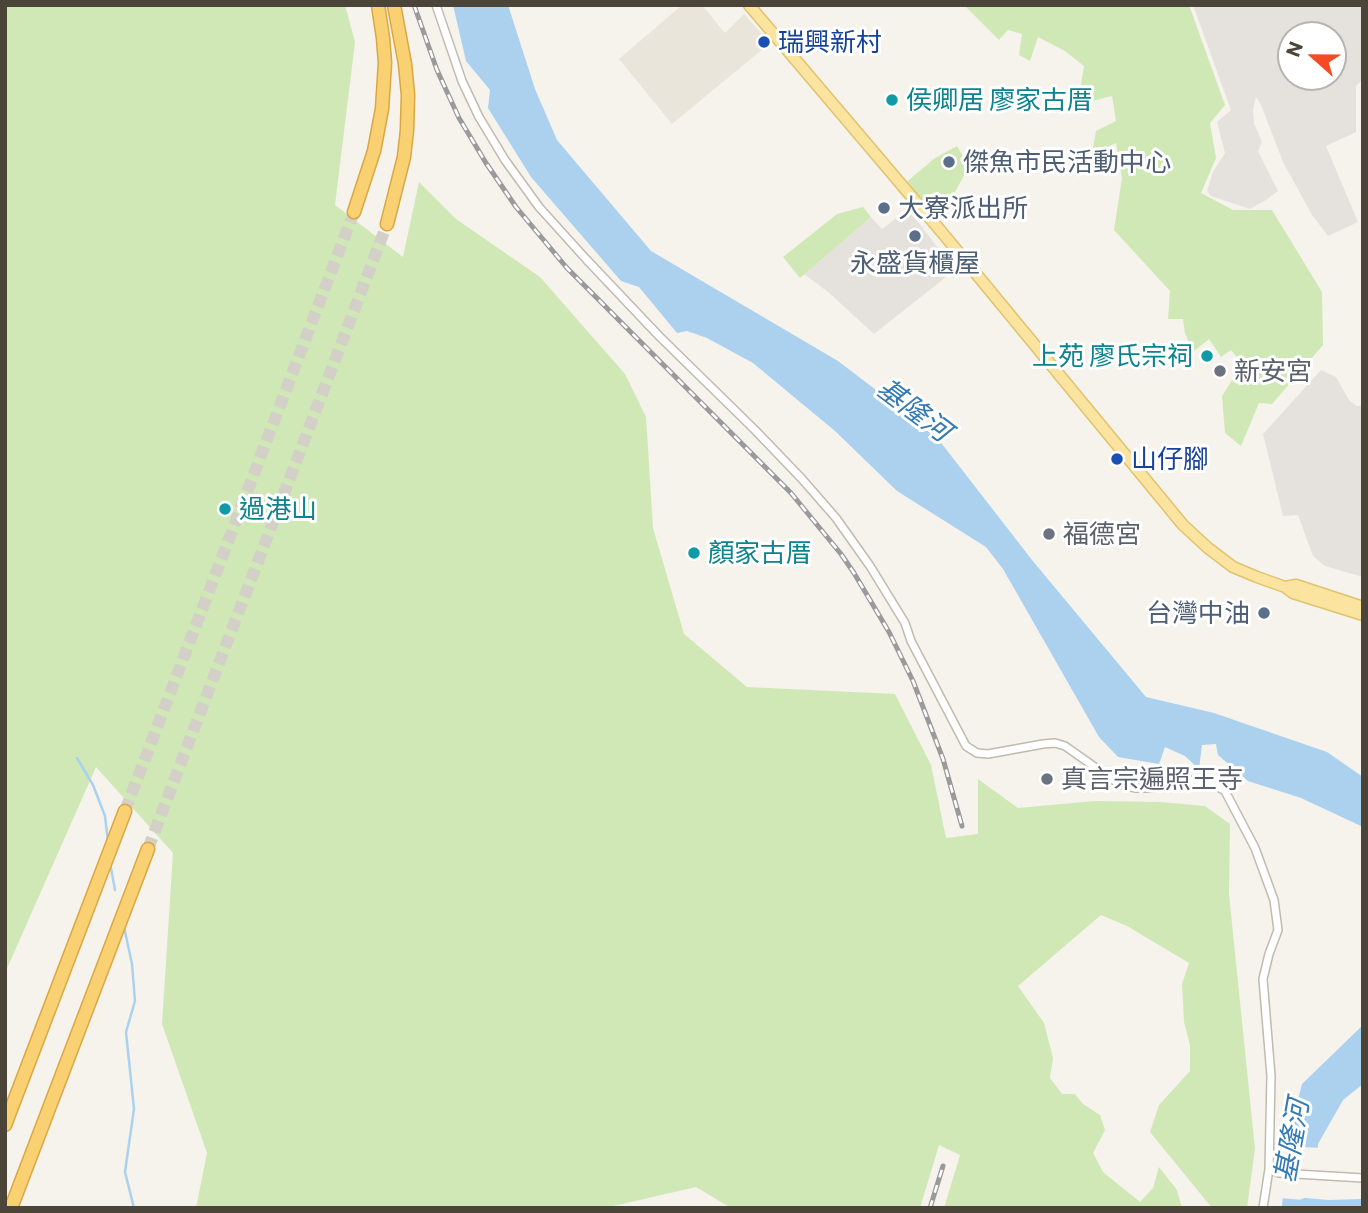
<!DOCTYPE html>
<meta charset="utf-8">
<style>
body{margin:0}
#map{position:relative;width:1368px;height:1213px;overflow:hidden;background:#f5f3ec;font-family:Commissioner,sans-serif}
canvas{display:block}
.frame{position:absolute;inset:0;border:7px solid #4a4439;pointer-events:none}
.north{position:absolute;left:1277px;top:21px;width:70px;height:70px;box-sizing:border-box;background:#fff;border:2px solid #b7b4b0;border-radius:50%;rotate:291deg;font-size:19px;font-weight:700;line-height:28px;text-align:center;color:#4a4439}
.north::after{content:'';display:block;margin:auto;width:24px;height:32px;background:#f44b25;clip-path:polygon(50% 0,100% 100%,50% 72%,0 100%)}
</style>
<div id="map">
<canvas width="1368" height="1213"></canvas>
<div class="frame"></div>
<div class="north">N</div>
</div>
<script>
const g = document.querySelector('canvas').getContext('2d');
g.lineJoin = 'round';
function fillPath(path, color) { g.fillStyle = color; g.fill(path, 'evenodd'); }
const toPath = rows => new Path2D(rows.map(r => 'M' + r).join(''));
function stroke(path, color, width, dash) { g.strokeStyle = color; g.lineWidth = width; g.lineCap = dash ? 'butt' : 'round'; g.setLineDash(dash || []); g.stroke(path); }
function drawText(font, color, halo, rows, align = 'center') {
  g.font = font + ' Commissioner,"Noto Sans TC",sans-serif'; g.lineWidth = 6; g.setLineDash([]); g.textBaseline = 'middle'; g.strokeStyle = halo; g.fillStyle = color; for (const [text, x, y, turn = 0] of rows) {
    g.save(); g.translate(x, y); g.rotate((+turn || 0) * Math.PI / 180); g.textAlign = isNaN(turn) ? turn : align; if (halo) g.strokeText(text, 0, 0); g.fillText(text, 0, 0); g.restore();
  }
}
const residential = toPath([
 [682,5,702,5,725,33,744,14,770,43,672,124,619,59]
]);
const industrial = toPath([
 [1193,5,1363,5,1363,79,1356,86,1356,132,1326,146,1358,222,1328,236,1312,215,1283,162,1261,105,1256,97,1253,110,1254,123,1262,142,1258,151,1278,191,1266,200,1250,209,1211,196,1207,191,1213,172,1225,153,1217,122,1231,110],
 [1291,35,1333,35,1333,77,1291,77],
 [908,209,955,270,874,334,828,292,804,274,871,217,882,229],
 [1321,370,1336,377,1349,400,1357,406,1363,406,1363,577,1325,566,1313,556,1298,515,1283,516,1263,434]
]);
const green = toPath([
 [5,5,345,5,355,42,335,205,403,257,419,182,456,219,540,277,625,374,646,417,653,528,684,634,747,687,895,694,931,765,946,838,978,834,978,779,1018,808,1095,801,1160,802,1205,806,1230,824,1229,894,1255,1149,1247,1208,1212,1208,1150,1132,1159,1105,1190,1071,1190,1045,1184,1022,1182,984,1189,963,1127,926,1101,915,1018,986,1044,1023,1053,1058,1050,1078,1062,1094,1075,1094,1083,1104,1100,1115,1105,1130,1093,1153,1103,1172,1140,1202,1153,1188,1159,1167,1177,1190,1182,1208,944,1208,960,1155,939,1145,920,1208,731,1208,696,1187,605,1208,196,1208,207,1153,162,1024,173,853,96,767,5,973],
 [964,5,1189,5,1225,105,1210,123,1216,158,1201,193,1233,210,1272,210,1322,292,1323,345,1272,404,1259,403,1241,446,1225,433,1222,396,1241,366,1236,356,1231,350,1221,357,1209,339,1193,352,1185,333,1183,319,1168,319,1170,291,1114,230,1122,178,1116,143,1092,154,1096,131,1116,121,1112,96,1084,103,1080,90,1084,66,1065,51,1038,37,1030,61,1019,55,1022,34,1008,30,999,40],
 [957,146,969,166,954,194,928,216,916,201,904,198,897,190,935,158],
 [863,207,871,217,800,278,783,257,837,214]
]);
const water = toPath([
 [453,5,508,5,535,89,557,140,651,251,838,361,935,435,1032,560,1146,697,1214,713,1327,752,1363,777,1363,827,1301,798,1248,781,1218,755,1216,744,1202,745,1199,769,1185,756,1165,747,1159,764,1118,757,1099,737,1003,569,986,547,897,491,835,431,753,363,707,338,687,331,677,333,639,287,621,281,531,177,488,108,490,90,466,61],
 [1363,1025,1363,1084,1343,1100,1318,1144,1312,1208,1283,1208,1282,1206,1287,1142,1302,1084]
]);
const pier = toPath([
 [1284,1146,1321,1148,1316,1201,1279,1198]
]);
const stream = toPath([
 [77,758,93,785,105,816,108,842],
 [110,863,115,890],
 [124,927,132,964,135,1001,126,1032,134,1109,125,1172,134,1208]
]);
const river = toPath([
 [1305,1205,1328,1207,1363,1206]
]);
const highwayTunnel = toPath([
 [125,811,354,212],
 [148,849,387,224]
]);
const street = toPath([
 [436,5,462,81,479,117,505,160,539,207,586,259,659,336,755,430,802,479,836,518,870,566,905,623,911,641,966,746,977,753,988,754,1043,744,1055,743,1065,746,1119,784,1135,788,1152,788,1194,780,1213,784,1225,791,1255,848,1274,900,1278,930,1269,954,1263,979,1271,1076,1269,1169,1263,1208],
 [1269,1169,1279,1173,1363,1178]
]);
const primary = toPath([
 [749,5,945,236,1183,525,1208,548,1233,567,1257,577,1285,587,1293,593,1363,615],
 [1285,587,1296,585,1363,607]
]);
const highway = toPath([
 [354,212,374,151,382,109,385,63,383,38,378,5],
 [387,224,404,157,407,130,408,95,405,64,394,5],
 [5,1125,125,811],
 [11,1208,148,849]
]);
const rail = toPath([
 [414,5,437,70,459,118,486,163,516,207,567,268,791,493,841,554,854,573,889,632,913,681,943,759,962,826],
 [930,1208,943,1166]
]);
const markers = [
 [764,42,7,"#1a4fb4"],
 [892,100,7,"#0f9aa8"],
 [949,162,7,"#5c6f8a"],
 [884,208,7,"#5c6f8a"],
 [915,236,7,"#5c6f8a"],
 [1207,356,7,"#0f9aa8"],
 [1220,371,7,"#6b7280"],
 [1117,459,7,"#1a4fb4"],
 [225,509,7,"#0f9aa8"],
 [1049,534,7,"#6b7280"],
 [694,553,7,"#0f9aa8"],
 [1264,613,7,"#5c6f8a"],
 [1047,779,7,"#6b7280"]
];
const transitNames = [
 ["瑞興新村",778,42],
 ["山仔腳",1131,459]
];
const cultureNames = [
 ["侯卿居 廖家古厝",906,100],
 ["上苑 廖氏宗祠",1193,356,"right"],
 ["過港山",239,509],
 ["顏家古厝",708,553]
];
const serviceNames = [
 ["傑魚市民活動中心",963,162],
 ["大寮派出所",898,208],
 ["永盛貨櫃屋",915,263,"center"],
 ["台灣中油",1250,613,"right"]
];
const worshipNames = [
 ["新安宮",1234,371],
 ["福德宮",1063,534],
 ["真言宗遍照王寺",1061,779]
];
const waterNames = [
 ["基隆河",914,410,37],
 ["基隆河",1292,1141,-80]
];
fillPath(residential, '#e9e5da');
fillPath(industrial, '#e5e2dd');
fillPath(green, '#d0e8b6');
fillPath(water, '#abd1ef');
fillPath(pier, '#f5f3ec');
stroke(stream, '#abd1ef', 2.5);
stroke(river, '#abd1ef', 14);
stroke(highwayTunnel, '#d3d0c8', 12, [12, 6]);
stroke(street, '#c1bbae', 10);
stroke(primary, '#e1c26e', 13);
stroke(highway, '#daa742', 15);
stroke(street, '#fff', 7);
stroke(primary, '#fbe49f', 10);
stroke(highway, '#f9d173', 12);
stroke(rail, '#9a9a9a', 5);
stroke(rail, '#fff', 2.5, [8]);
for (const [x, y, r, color] of markers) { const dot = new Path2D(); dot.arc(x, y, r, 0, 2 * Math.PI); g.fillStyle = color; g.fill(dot); stroke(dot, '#fff', 2.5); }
drawText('26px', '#164399', '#fff', transitNames, 'left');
drawText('26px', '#0d838f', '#fff', cultureNames, 'left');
drawText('26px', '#4e5e75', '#fff', serviceNames, 'left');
drawText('26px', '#5b616d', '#fff', worshipNames, 'left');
drawText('italic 28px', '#347ab4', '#fff', waterNames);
</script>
